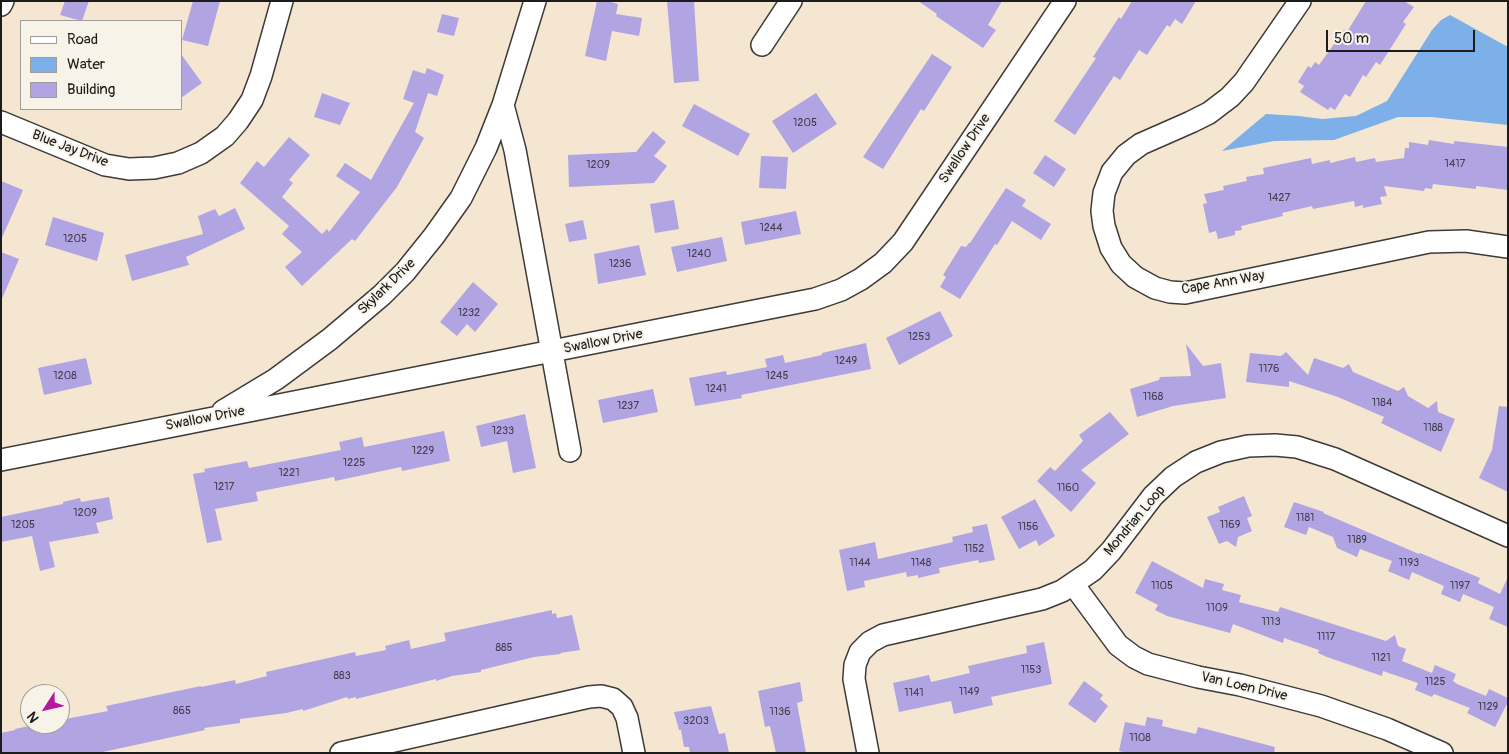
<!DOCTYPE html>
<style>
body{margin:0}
#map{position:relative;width:1509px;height:754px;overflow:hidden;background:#f5e6d1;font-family:Pangolin,sans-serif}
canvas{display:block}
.frame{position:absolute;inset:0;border:2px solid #1c1c1c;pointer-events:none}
.legend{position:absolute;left:20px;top:20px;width:162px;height:90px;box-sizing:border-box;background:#f7f3e8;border:1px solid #9f9d96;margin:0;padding:6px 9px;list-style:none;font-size:15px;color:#1c1c1c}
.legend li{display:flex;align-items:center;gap:10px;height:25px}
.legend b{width:25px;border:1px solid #9f9d96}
.north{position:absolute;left:20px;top:684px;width:50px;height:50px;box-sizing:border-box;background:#f7f3e8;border:1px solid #9f9d96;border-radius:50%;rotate:235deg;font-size:14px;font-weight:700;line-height:20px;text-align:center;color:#1c1c1c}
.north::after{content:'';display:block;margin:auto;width:18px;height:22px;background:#b5179e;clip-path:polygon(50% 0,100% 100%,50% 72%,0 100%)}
.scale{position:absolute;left:1326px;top:30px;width:149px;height:22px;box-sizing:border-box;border:2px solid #1c1c1c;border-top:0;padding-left:6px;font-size:15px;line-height:18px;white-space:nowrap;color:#1c1c1c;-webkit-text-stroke:4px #f7f3e8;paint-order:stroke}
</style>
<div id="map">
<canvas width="1509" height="754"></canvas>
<div class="frame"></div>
<ul class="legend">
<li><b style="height:6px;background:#fff"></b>Road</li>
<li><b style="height:14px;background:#7dafe9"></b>Water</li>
<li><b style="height:14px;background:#b0a4e2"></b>Building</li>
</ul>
<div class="north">N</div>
<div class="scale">50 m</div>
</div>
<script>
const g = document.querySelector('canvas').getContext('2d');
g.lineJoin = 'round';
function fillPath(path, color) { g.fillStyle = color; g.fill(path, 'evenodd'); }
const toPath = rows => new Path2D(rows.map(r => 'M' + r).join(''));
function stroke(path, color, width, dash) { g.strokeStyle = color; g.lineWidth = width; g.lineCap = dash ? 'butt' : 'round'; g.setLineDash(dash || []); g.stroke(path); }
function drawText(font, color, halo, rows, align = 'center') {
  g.font = font + ' Pangolin,sans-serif'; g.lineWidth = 4; g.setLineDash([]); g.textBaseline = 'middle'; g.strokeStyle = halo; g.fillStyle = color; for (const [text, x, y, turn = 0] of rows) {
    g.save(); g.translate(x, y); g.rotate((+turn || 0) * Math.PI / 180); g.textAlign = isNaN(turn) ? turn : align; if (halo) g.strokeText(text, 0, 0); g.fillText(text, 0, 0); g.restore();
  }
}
const water = toPath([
 [1450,15,1508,47,1508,125,1431,117,1398,117,1334,140,1274,141,1222,151,1266,114,1299,116,1322,119,1356,116,1387,101,1432,30,1441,20]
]);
const building = toPath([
 [65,1,89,1,82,21,60,15],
 [193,1,220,1,208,46,182,40],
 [597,1,607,1,618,4,616,14,642,18,639,36,612,31,606,61,585,56],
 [667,1,694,1,699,81,674,83],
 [918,1,1002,1,988,25,996,30,983,48,936,16,937,14],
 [1132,1,1196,1,1182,24,1175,19,1170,27,1167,25,1147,55,1139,50,1120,80,1114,76,1075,135,1054,121,1096,58,1093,57,1119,17,1121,19],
 [1366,1,1404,1,1414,7,1403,22,1406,24,1380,65,1376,62,1366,77,1363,75,1350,97,1345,94,1335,110,1330,107,1328,110,1300,92,1304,86,1298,82,1308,66,1311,68,1315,62,1319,65,1344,30,1347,32],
 [442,14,459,18,454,36,437,32],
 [181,54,202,83,181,98],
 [932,54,952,67,924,111,921,109,883,169,863,157],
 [427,68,444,75,437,96,428,93,415,132,424,138,397,187,355,241,352,239,302,286,285,267,302,252,282,234,289,226,240,183,257,161,264,167,289,137,310,155,289,180,293,183,282,197,322,234,327,229,329,232,360,192,336,176,345,163,371,180,414,103,403,99,413,70,425,74],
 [322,93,350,103,340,125,314,117],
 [816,93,837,124,793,153,772,121],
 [694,104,750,134,738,156,682,126],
 [653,131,666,142,654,156,667,166,654,183,569,187,568,155,636,152],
 [1429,140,1454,144,1454,141,1508,147,1508,190,1476,186,1476,189,1433,184,1432,189,1425,188,1424,191,1384,186,1387,196,1380,197,1382,204,1363,208,1363,205,1355,207,1354,201,1313,209,1312,206,1282,213,1283,216,1241,226,1242,230,1235,231,1235,235,1218,239,1216,231,1209,233,1203,204,1207,203,1204,194,1224,190,1223,186,1247,181,1246,177,1264,174,1263,168,1311,158,1312,164,1330,160,1330,163,1355,157,1356,162,1375,158,1376,162,1404,158,1405,148,1409,148,1409,142,1428,145],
 [1045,155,1066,169,1054,187,1033,173],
 [761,156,788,157,786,189,759,188],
 [1,181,23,190,1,240],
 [1006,188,1026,200,1022,206,1051,224,1041,240,1012,221,997,245,995,244,960,299,940,287,946,277,943,275,961,246,966,247,969,243,970,243],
 [674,200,679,229,655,233,650,204],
 [235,208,245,229,186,257,189,265,132,281,125,255,203,234,198,216,215,209,219,216],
 [796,211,801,234,745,245,741,222],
 [53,217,104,233,97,261,45,245],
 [583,220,587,239,569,242,565,224],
 [722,237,727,261,677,272,671,247],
 [639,245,646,275,598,284,594,254],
 [1,252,19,259,1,301],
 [473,282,498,304,475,332,467,324,457,336,440,322],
 [940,311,953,336,899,365,886,338],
 [866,343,871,369,741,395,742,398,695,406,689,378,726,371,727,375,767,367,765,359,783,355,785,363,822,355,822,353],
 [1186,344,1203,366,1221,363,1226,398,1173,406,1137,417,1130,389,1159,380,1160,377,1191,376],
 [1286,352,1308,375,1314,358,1343,368,1349,364,1353,372,1398,391,1404,387,1408,396,1428,408,1437,401,1438,412,1455,419,1441,452,1381,423,1384,417,1338,397,1289,381,1289,387,1246,382,1250,353,1281,356],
 [86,358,92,384,44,395,38,368],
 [653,389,658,412,603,423,598,400],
 [1499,406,1508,407,1508,492,1479,478,1492,450],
 [1110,412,1129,434,1081,470,1096,483,1071,512,1037,481,1050,467,1055,471,1083,441,1079,435],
 [525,414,536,468,513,473,507,441,481,447,476,426],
 [444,431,450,461,402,471,401,467,335,481,334,477,256,492,258,501,215,509,222,540,207,543,193,474,205,472,204,469,247,461,249,468,341,450,339,442,362,437,364,447],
 [1244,496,1252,516,1247,518,1252,531,1238,537,1236,547,1227,541,1219,544,1207,517,1220,512,1218,507],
 [109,497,113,519,96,523,99,533,49,542,55,567,40,571,32,536,1,542,1,517,63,504,63,502,80,498,81,502],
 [1035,499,1055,536,1039,546,1036,540,1019,549,1001,517],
 [1294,502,1324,512,1323,513,1419,554,1420,553,1480,578,1478,583,1500,594,1508,577,1508,627,1489,619,1494,607,1463,594,1460,602,1441,594,1444,586,1412,572,1409,580,1388,571,1392,561,1360,549,1357,557,1337,548,1333,537,1309,527,1306,535,1284,527],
 [987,524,995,560,979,563,978,560,939,568,940,573,918,578,918,575,907,577,906,572,864,581,865,587,847,591,839,550,875,542,878,559,953,542,952,537,973,532,972,527],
 [1152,561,1203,588,1205,579,1224,584,1222,590,1241,595,1239,602,1278,612,1280,607,1386,641,1395,635,1398,646,1406,649,1402,661,1432,673,1435,665,1456,674,1453,681,1457,684,1486,696,1489,689,1508,698,1508,702,1495,727,1467,713,1470,708,1434,694,1432,697,1415,690,1418,683,1383,671,1382,676,1327,657,1318,653,1319,650,1284,638,1283,643,1233,624,1230,633,1167,616,1155,610,1158,605,1135,593],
 [552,610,552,614,556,613,557,618,572,615,580,650,560,653,561,654,534,657,481,670,481,672,452,676,436,681,436,679,356,699,356,697,348,699,347,697,303,711,303,709,286,713,240,719,240,723,204,728,205,730,98,753,1,753,1,733,15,730,15,729,38,724,60,724,60,720,108,711,106,706,201,686,201,687,235,680,236,684,267,676,266,672,355,652,356,656,386,650,385,646,409,640,411,649,446,641,444,633],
 [1044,642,1052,684,991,697,993,705,954,714,951,701,899,712,893,683,929,675,931,682,970,673,968,666,1027,653,1026,646],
 [1084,681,1103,695,1100,699,1108,706,1095,723,1068,704],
 [800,682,803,701,797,703,806,753,776,753,770,726,765,727,758,691],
 [711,706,719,734,725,733,729,753,690,753,689,747,684,747,681,730,679,730,674,712],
 [1147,717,1163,720,1162,726,1196,734,1198,727,1275,747,1274,753,1127,753,1119,751,1125,722,1145,726]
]);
const minor = toPath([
 [1300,1,1244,82,1230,97,1209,113,1191,122,1141,144,1126,155,1112,172,1104,193,1102,211,1104,226,1111,248,1121,264,1135,277,1155,288,1170,292,1185,293,1429,242,1466,241,1508,247],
 [1,5,3,1],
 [762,45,791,1],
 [503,105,515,150,570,451],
 [1,122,105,165,129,169,154,168,178,163,201,153,225,136,238,121,252,100,261,76,282,1],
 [223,411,276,379,330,339,382,295,405,272,434,236,461,198,486,148,503,105,535,1],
 [1,460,815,299,841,290,861,279,883,263,903,242,1065,1],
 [1073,584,1118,645,1134,657,1148,664,1198,677,1240,685,1321,706,1387,729,1442,753],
 [341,753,589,697,601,696,613,699,622,707,627,718,634,753],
 [868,753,854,679,855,665,860,652,870,642,883,635,1042,599,1062,591,1093,570,1111,551,1153,496,1173,477,1196,462,1221,452,1248,446,1275,445,1297,447,1335,459,1508,536]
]);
const numberNames = [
 ["1205",805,123],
 ["1417",1455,164],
 ["1209",598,165],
 ["1427",1279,198],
 ["1244",771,228],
 ["1205",75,239],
 ["1240",699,254],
 ["1236",620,264],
 ["1232",469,313],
 ["1253",919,337],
 ["1249",846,361],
 ["1176",1269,369],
 ["1208",65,376],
 ["1245",777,376],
 ["1241",716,389],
 ["1168",1153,397],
 ["1184",1382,403],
 ["1237",628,406],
 ["1188",1433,428],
 ["1233",503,431],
 ["1229",423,451],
 ["1225",354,463],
 ["1221",289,473],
 ["1217",224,487],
 ["1160",1068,488],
 ["1209",85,513],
 ["1181",1305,518],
 ["1205",23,525],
 ["1169",1230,525],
 ["1156",1028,527],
 ["1189",1357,540],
 ["1152",974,549],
 ["1144",860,563],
 ["1148",921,563],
 ["1193",1409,563],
 ["1105",1162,586],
 ["1197",1460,586],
 ["1109",1217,608],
 ["1113",1271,622],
 ["1117",1326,637],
 ["885",504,648],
 ["1121",1381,658],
 ["1153",1031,670],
 ["883",342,676],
 ["1125",1435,682],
 ["1149",969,692],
 ["1141",914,693],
 ["1129",1488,707],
 ["865",182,711],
 ["1136",780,712],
 ["3203",696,721],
 ["1108",1140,738]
];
const streetNames = [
 ["Blue Jay Drive",70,149,21],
 ["Swallow Drive",965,149,-56],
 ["Cape Ann Way",1223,283,-10],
 ["Skylark Drive",387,287,-44],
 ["Swallow Drive",603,342,-11],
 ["Swallow Drive",205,419,-11],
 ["Mondrian Loop",1135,521,-50],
 ["Van Loen Drive",1244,687,13]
];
fillPath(water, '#7dafe9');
fillPath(building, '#b0a4e2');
stroke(minor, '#3d3a37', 24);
stroke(minor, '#fff', 21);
drawText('11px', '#413e4e', null, numberNames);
drawText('14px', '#1c1c1c', '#f7f3e8', streetNames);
</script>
